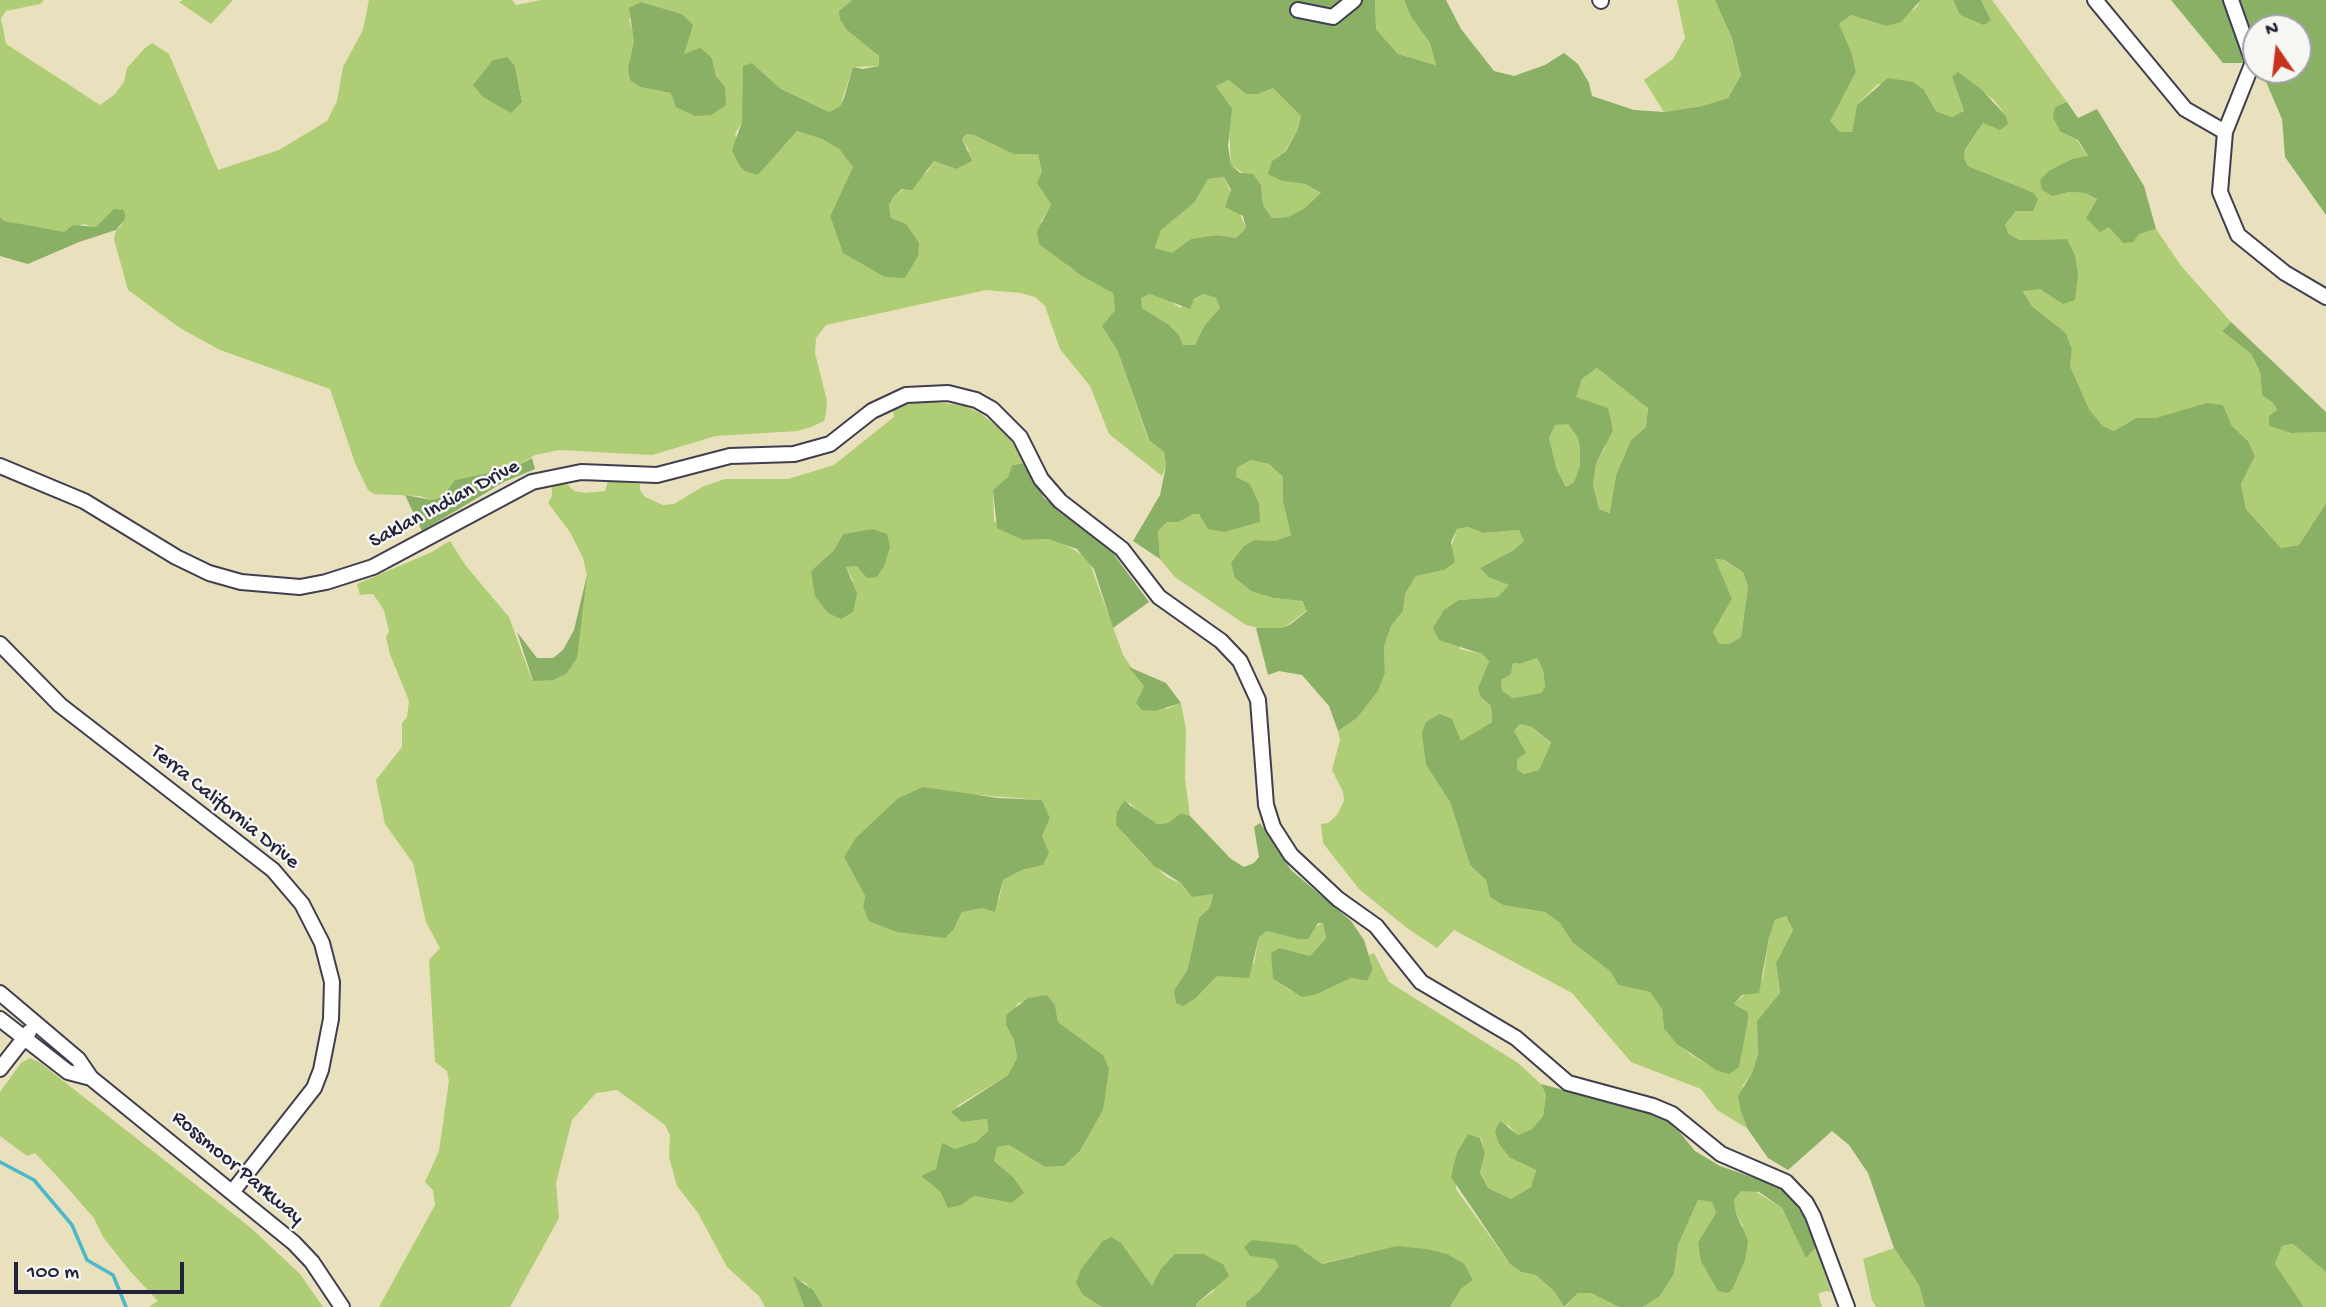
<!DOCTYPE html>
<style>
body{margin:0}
#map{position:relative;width:2326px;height:1307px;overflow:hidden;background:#e9e0be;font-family:"Gochi Hand",sans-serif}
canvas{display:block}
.north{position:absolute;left:2242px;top:14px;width:70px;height:70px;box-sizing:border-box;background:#f6f6f2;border:2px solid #a1a1a9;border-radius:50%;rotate:346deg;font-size:19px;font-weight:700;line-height:28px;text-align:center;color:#22223b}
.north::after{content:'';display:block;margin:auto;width:24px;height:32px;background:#c8321e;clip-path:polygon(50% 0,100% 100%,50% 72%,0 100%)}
.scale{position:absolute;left:14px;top:1262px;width:170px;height:32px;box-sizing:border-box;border:4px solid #22223b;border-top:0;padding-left:9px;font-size:21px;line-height:24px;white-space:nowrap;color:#22223b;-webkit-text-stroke:5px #f6f6f2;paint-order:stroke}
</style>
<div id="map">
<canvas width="2326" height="1307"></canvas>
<div class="north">N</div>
<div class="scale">100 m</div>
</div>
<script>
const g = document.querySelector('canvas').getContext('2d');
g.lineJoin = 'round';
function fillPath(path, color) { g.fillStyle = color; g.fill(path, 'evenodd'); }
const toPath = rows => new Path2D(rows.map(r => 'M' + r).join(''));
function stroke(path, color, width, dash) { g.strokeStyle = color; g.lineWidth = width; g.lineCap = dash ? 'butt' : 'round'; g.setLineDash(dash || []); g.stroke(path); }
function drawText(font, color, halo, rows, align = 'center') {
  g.font = font + ' "Gochi Hand",sans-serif'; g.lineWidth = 5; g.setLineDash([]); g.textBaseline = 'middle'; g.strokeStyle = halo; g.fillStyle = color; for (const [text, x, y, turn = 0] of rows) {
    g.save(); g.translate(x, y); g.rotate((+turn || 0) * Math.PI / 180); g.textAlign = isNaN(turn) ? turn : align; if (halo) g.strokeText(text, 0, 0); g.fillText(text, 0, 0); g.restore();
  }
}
const green = toPath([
 [0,0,44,0,40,4,6,11,1,18,6,44,100,105,115,94,124,82,127,68,144,49,152,43,169,54,218,170,279,150,327,121,337,101,343,67,363,30,369,0,512,0,516,5,541,0,852,0,839,11,879,57,879,66,853,67,840,106,829,112,781,89,752,63,742,122,735,134,758,175,797,131,822,139,839,149,853,167,830,216,843,252,855,259,891,218,889,205,894,196,927,172,934,161,956,169,969,151,962,139,966,134,974,135,1013,154,1038,154,1051,204,1041,222,1068,266,1113,293,1115,310,1102,326,1118,352,1148,439,1164,452,1166,466,1162,476,1109,434,1090,386,1060,349,1045,306,1035,297,1021,293,986,290,826,325,816,338,815,353,827,401,826,413,824,421,811,427,797,431,716,436,652,455,559,450,535,455,515,467,455,480,442,497,432,500,420,496,374,494,368,490,355,463,330,389,220,350,180,328,128,290,114,239,116,230,122,225,107,217,95,228,84,224,64,232,53,232,4,221,0,217],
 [641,2,682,14,684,55,712,57,716,76,725,87,671,93,640,87,628,68,635,41,629,19],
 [515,66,522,101,515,107,497,104,483,97],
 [183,0,233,0,211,24,179,2],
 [1375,0,1404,0,1411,17,1430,43,1437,65,1398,54,1376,29],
 [1677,0,1715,0,1732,40,1741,75,1728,98,1702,106,1664,112,1644,80,1673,59,1685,38],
 [1921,0,1953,0,1960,15,1977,20,1991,20,1981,0,1992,0,2067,102,2055,107,2061,132,2077,140,2088,157,2072,159,2050,170,2053,196,2069,192,2085,193,2097,199,2086,218,2139,234,2156,229,2182,267,2231,322,2222,331,2251,354,2260,372,2262,395,2273,403,2277,411,2269,426,2291,433,2326,432,2326,503,2299,545,2281,548,2246,509,2241,484,2255,456,2248,441,2232,426,2223,405,2156,418,2136,418,2114,431,2103,426,2089,409,2070,366,2072,349,2066,333,2032,306,2023,290,2040,288,2063,304,2075,255,2067,239,2020,240,2009,234,2005,225,2016,211,2033,211,2032,192,1968,166,1964,158,1965,151,1983,123,2006,116,1994,100,1965,78,1952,77,1964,112,1952,117,1936,111,1924,90,1878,84,1857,105,1852,132,1840,132,1829,121,1856,72,1852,54,1838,25,1851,15,1886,26,1916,8],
 [1229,80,1258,94,1273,88,1301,116,1298,129,1285,151,1272,161,1282,181,1305,184,1322,194,1305,208,1288,217,1272,218,1263,205,1261,185,1231,165,1229,128,1216,86],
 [1224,177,1246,228,1236,238,1216,235,1191,239,1172,254,1155,248,1161,230,1194,203,1208,179],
 [1150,294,1164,297,1180,308,1204,294,1216,298,1220,308,1204,326,1195,345,1183,345,1179,335,1170,326,1142,308,1140,298],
 [1597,368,1648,407,1646,427,1631,440,1616,475,1611,513,1599,509,1593,485,1596,464,1605,448,1608,409,1575,397,1582,379],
 [923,400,965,406,980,413,1006,433,1025,463,1012,465,1008,477,993,490,994,521,1023,540,1048,539,1064,544,1088,558,1123,655,1144,686,1139,696,1166,709,1181,703,1186,730,1185,779,1190,816,1181,813,1168,823,1157,824,1143,816,1129,802,1125,836,1134,841,1143,855,1168,878,1181,883,1192,897,1213,893,1210,907,1199,918,1187,971,1174,990,1196,998,1217,976,1235,975,1254,963,1259,937,1267,931,1298,939,1323,922,1326,938,1310,956,1280,948,1273,979,1291,991,1317,994,1351,978,1367,981,1373,969,1369,955,1374,953,1389,982,1518,1063,1541,1084,1546,1095,1543,1116,1532,1129,1518,1135,1507,1124,1510,1158,1536,1170,1531,1187,1511,1199,1488,1188,1480,1171,1485,1153,1481,1138,1468,1134,1457,1152,1456,1189,1510,1264,1521,1272,1536,1275,1555,1292,1564,1307,1450,1307,1461,1289,1473,1280,1353,1256,1321,1264,1304,1250,1274,1259,1280,1266,1259,1292,1246,1302,1246,1307,1196,1307,1195,1305,1215,1290,1160,1270,1152,1287,1121,1243,1093,1256,1081,1269,1083,1295,1102,1307,823,1307,806,1283,794,1278,804,1307,765,1307,759,1296,727,1267,698,1213,677,1186,669,1157,670,1135,665,1125,617,1090,596,1093,572,1120,556,1183,559,1218,510,1307,379,1307,435,1205,433,1190,425,1182,439,1151,449,1081,447,1071,435,1062,429,960,440,948,426,922,413,863,385,824,376,780,402,747,402,723,407,717,409,701,390,654,386,637,389,631,384,610,373,594,360,595,357,584,430,553,450,541,466,566,509,617,532,680,566,674,587,575,583,558,570,532,548,503,552,496,552,485,566,483,574,491,585,493,605,491,608,481,640,484,640,490,645,497,663,505,674,504,702,487,725,479,788,479,834,465,894,417,893,409],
 [872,529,857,566,846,567,853,581,811,571,834,550,843,534],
 [979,795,1042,800,1050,818,1042,836,1043,865,1022,870,1003,880,999,900,983,908,962,912,954,929,863,907,865,896,844,857,897,799],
 [1047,995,1055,1005,1058,1022,1103,1055,1103,1110,1080,1151,1064,1166,1045,1167,1009,1145,996,1147,994,1161,1013,1177,1011,1203,973,1196,961,1205,922,1177,935,1170,941,1158,976,1142,988,1131,987,1119,962,1122,957,1106,1008,1075,1017,1058,1014,1040,1006,1025,1018,1003],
 [1555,424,1568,424,1578,438,1580,449,1580,466,1574,482,1566,487,1557,470,1549,438],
 [1251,460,1269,464,1283,477,1283,502,1291,535,1275,541,1255,540,1235,578,1251,591,1273,598,1301,601,1307,610,1284,628,1263,629,1246,625,1175,577,1160,559,1158,531,1167,522,1179,522,1193,514,1199,514,1236,477,1237,466],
 [1468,527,1483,533,1519,530,1525,541,1514,550,1480,568,1488,577,1510,585,1499,597,1459,600,1460,649,1482,654,1489,661,1478,688,1480,696,1491,706,1492,722,1426,765,1450,802,1470,865,1486,880,1490,897,1503,905,1545,912,1560,923,1572,942,1611,972,1618,985,1650,992,1662,1009,1664,1029,1669,1035,1690,1054,1717,1070,1743,1038,1748,1020,1748,1012,1734,1004,1763,978,1769,938,1775,920,1786,916,1793,930,1776,963,1780,994,1757,1021,1758,1054,1752,1073,1743,1085,1741,1112,1747,1128,1717,1110,1701,1089,1631,1062,1572,993,1454,930,1437,948,1407,928,1359,889,1323,843,1321,824,1328,823,1337,815,1344,801,1343,792,1332,770,1340,740,1338,731,1357,718,1378,691,1385,673,1384,647,1391,626,1403,611,1405,594,1416,576,1444,570,1457,529],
 [1714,559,1723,560,1743,572,1748,587,1741,637,1729,644,1719,645,1713,632,1732,599],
 [1537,658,1543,670,1545,687,1541,693,1513,698,1502,692,1501,680,1511,674,1513,663,1520,664],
 [1520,724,1532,727,1551,744,1539,770,1524,774,1517,769,1514,731],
 [30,1058,39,1062,251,1228,300,1274,323,1307,149,1307,158,1301,130,1271,103,1237,94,1218,56,1175,35,1153,27,1156,0,1136,0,1092,21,1063],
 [1751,1189,1782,1208,1806,1257,1816,1247,1831,1292,1825,1291,1818,1294,1822,1307,1643,1307,1660,1296,1674,1274,1678,1245,1698,1200,1712,1202,1716,1213,1698,1242,1743,1226,1736,1213,1734,1200,1741,1191],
 [2293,1244,2326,1272,2326,1307,2304,1307,2275,1264,2282,1246],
 [1894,1248,1919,1285,1925,1307,1876,1307,1872,1300,1863,1259],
 [1578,1293,1591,1293,1619,1307,1565,1307]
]);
const forest = toPath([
 [852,0,1375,0,1376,29,1398,54,1436,65,1430,43,1411,17,1404,0,1446,0,1461,29,1494,71,1514,76,1545,65,1564,53,1578,64,1589,83,1592,96,1634,110,1664,112,1702,106,1728,98,1741,75,1732,39,1715,0,1921,0,1901,22,1886,26,1851,15,1839,24,1852,54,1856,72,1830,121,1840,132,1852,132,1857,105,1888,78,1913,82,1924,90,1936,111,1952,117,1964,111,1952,77,1958,72,1982,90,2006,116,2008,124,2000,130,1983,123,1965,150,1964,158,1968,166,2032,192,2038,199,2033,211,2016,211,2005,225,2009,234,2020,240,2067,239,2075,255,2078,274,2075,300,2063,304,2040,289,2023,291,2032,306,2066,333,2072,349,2070,366,2089,409,2103,426,2114,431,2136,418,2156,418,2207,403,2223,405,2232,426,2248,441,2255,456,2241,484,2246,509,2281,548,2299,545,2326,503,2326,1272,2293,1244,2282,1246,2275,1264,2304,1307,1925,1307,1919,1285,1894,1248,1868,1173,1849,1145,1832,1131,1788,1170,1768,1158,1747,1128,1741,1112,1738,1096,1752,1073,1758,1054,1757,1021,1780,993,1776,963,1793,930,1786,916,1775,920,1769,938,1759,993,1742,995,1734,1004,1748,1012,1748,1020,1739,1067,1729,1074,1716,1070,1677,1044,1664,1029,1662,1009,1650,992,1618,985,1611,972,1572,942,1560,923,1545,912,1503,905,1490,897,1486,880,1470,865,1450,802,1426,765,1422,733,1426,722,1440,714,1452,719,1461,741,1492,722,1491,706,1480,696,1478,688,1489,661,1482,654,1439,640,1433,628,1444,610,1459,600,1498,597,1509,585,1488,577,1480,568,1514,550,1524,541,1519,530,1483,533,1468,527,1457,529,1451,542,1455,562,1444,570,1416,576,1405,594,1403,611,1391,626,1384,647,1385,673,1378,691,1357,718,1338,731,1329,706,1302,675,1279,671,1268,675,1256,628,1283,628,1291,624,1307,611,1302,601,1273,598,1251,591,1235,578,1231,563,1244,546,1255,540,1275,541,1291,535,1283,502,1283,477,1269,464,1251,460,1237,467,1236,477,1250,484,1259,504,1260,522,1224,532,1208,529,1199,514,1193,514,1179,522,1167,522,1158,531,1160,559,1133,541,1160,495,1166,466,1164,452,1149,440,1118,352,1102,326,1115,310,1113,293,1082,276,1039,244,1037,232,1051,204,1037,183,1042,172,1038,154,1013,154,974,135,966,134,962,139,972,161,956,169,934,161,912,190,902,189,894,196,889,205,891,218,906,224,919,243,918,256,905,278,885,277,843,253,830,216,853,167,839,149,822,139,797,131,758,175,745,171,739,165,732,150,742,122,743,66,752,63,781,89,829,112,840,106,844,98,853,67,863,69,879,66,879,56,846,29,840,19,839,11],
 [1229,80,1246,94,1258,94,1273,88,1301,116,1298,129,1286,151,1272,161,1268,174,1282,181,1305,184,1321,193,1305,208,1288,217,1272,218,1263,205,1261,185,1253,174,1240,173,1231,165,1228,146,1232,109,1216,86],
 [1224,177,1231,190,1225,207,1243,216,1246,228,1236,238,1216,235,1191,239,1172,253,1155,248,1161,230,1194,203,1208,179],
 [1150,294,1190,309,1194,299,1204,294,1216,298,1220,308,1204,326,1195,345,1183,345,1179,335,1169,325,1142,308,1141,298],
 [1597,368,1648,408,1646,427,1631,440,1616,475,1610,513,1599,509,1593,485,1596,464,1613,430,1608,408,1576,397,1582,379],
 [1568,424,1578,438,1580,449,1580,466,1574,482,1566,487,1557,470,1549,438,1555,425],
 [1715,559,1724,560,1743,572,1748,587,1741,637,1729,644,1719,644,1713,632,1732,599],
 [1537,658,1543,670,1545,687,1541,693,1513,698,1502,691,1501,680,1511,674,1513,663,1520,664],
 [1520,724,1532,727,1551,743,1539,770,1524,774,1517,769,1517,759,1526,753,1514,731],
 [1953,0,1981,0,1991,20,1984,25,1960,15],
 [2171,0,2326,0,2326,215,2285,157,2282,119,2261,70,2298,70,2298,28,2256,28,2256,63,2223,63],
 [641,2,682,14,693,25,684,54,700,48,712,58,716,76,725,87,726,105,711,115,695,116,676,107,671,93,640,87,630,80,628,68,634,42,629,8],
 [507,57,515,66,522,102,511,113,483,97,473,85,493,60],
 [2067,102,2078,118,2097,109,2144,186,2156,229,2139,234,2133,242,2123,243,2109,227,2100,232,2086,218,2097,199,2085,193,2069,192,2053,196,2042,190,2040,180,2050,170,2072,159,2088,156,2078,140,2061,132,2053,118,2055,107],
 [114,209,123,210,125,214,125,219,116,230,79,242,28,264,0,256,0,217,4,221,64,232,73,225,96,227],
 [2231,322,2326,412,2326,432,2291,433,2269,426,2269,416,2277,410,2273,403,2262,395,2260,372,2251,354,2222,331],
 [532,458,535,469,504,482,422,531,405,495,432,500,442,497,455,480,515,467],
 [1025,463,1044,498,1112,552,1149,602,1113,628,1094,569,1077,549,1048,539,1023,540,997,528,993,490,1008,477,1012,465],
 [872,529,887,534,890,547,884,566,877,577,867,578,857,566,846,567,857,594,853,612,841,619,828,613,815,596,811,571,834,550,843,534],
 [587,575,577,658,566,674,553,680,533,681,517,632,537,658,553,658,563,650,574,630],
 [1129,667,1166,683,1181,703,1155,711,1142,710,1136,703,1144,686],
 [923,787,998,798,1042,800,1050,818,1042,836,1049,853,1043,865,1022,870,1003,880,995,912,983,908,962,912,954,929,945,938,897,932,869,921,863,907,865,896,844,857,856,838,897,799],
 [1124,801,1157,824,1168,823,1181,813,1190,816,1231,859,1244,867,1254,863,1259,857,1254,827,1260,823,1291,870,1351,921,1364,940,1373,969,1367,981,1351,978,1317,994,1302,997,1273,979,1271,953,1280,948,1310,956,1326,938,1323,923,1318,923,1308,939,1298,939,1267,931,1259,937,1249,978,1217,976,1196,998,1183,1006,1176,1003,1174,990,1187,971,1199,918,1210,907,1213,894,1192,897,1181,883,1154,866,1116,825,1117,812],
 [1047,995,1055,1005,1058,1022,1103,1055,1109,1069,1103,1110,1080,1151,1064,1166,1045,1167,1009,1145,997,1147,994,1161,1013,1177,1024,1193,1011,1203,974,1196,961,1205,948,1208,940,1191,921,1176,936,1169,942,1143,955,1149,976,1142,988,1131,987,1119,962,1122,951,1112,1008,1075,1017,1058,1014,1040,1006,1025,1006,1015,1028,998],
 [1541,1084,1646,1112,1672,1123,1695,1151,1720,1166,1781,1187,1802,1213,1816,1247,1806,1258,1782,1208,1759,1192,1741,1191,1734,1200,1736,1213,1748,1241,1745,1260,1732,1290,1727,1293,1718,1291,1701,1261,1698,1242,1716,1213,1712,1202,1698,1200,1678,1245,1674,1274,1660,1296,1643,1307,1619,1307,1591,1293,1578,1293,1564,1307,1555,1292,1536,1275,1521,1272,1510,1264,1451,1177,1457,1152,1468,1134,1480,1138,1485,1153,1480,1172,1488,1188,1511,1199,1531,1187,1536,1170,1510,1158,1498,1142,1495,1131,1500,1121,1518,1135,1532,1129,1543,1116,1546,1095],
 [1111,1237,1121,1243,1152,1286,1160,1270,1175,1254,1203,1254,1223,1264,1229,1276,1196,1304,1196,1307,1102,1307,1083,1295,1076,1283,1081,1269,1103,1241],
 [1252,1240,1296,1245,1322,1264,1397,1246,1426,1249,1447,1254,1464,1264,1473,1280,1461,1289,1450,1307,1246,1307,1246,1302,1259,1292,1279,1266,1274,1259,1250,1256,1244,1247],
 [793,1276,813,1290,823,1307,804,1307]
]);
const stream = toPath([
 [0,1162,34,1180,72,1225,87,1260,113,1275,126,1307]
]);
const minor = toPath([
 [1600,0,1601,1],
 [2095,0,2185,109,2225,132],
 [2231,0,2253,62,2225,132,2220,192,2238,235,2285,273,2326,297],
 [1298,10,1333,17,1354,0],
 [0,466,84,501,176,557,209,573,241,582,300,587,326,582,373,567,532,482,581,472,657,475,730,456,794,454,830,444,872,411,906,395,948,393,976,400,992,409,1020,437,1041,479,1060,501,1122,549,1159,597,1221,641,1240,661,1258,700,1266,805,1273,827,1291,855,1338,899,1376,926,1421,982,1516,1038,1568,1083,1653,1106,1672,1114,1721,1154,1786,1182,1806,1203,1813,1216,1847,1307],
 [0,644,60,705,273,870,302,904,322,943,332,982,331,1019,321,1070,314,1088,233,1191],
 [0,993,78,1059,91,1078,294,1243,312,1262,342,1307],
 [0,1019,68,1072,91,1078],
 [0,1069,29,1032]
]);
const streetNames = [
 ["Saklan Indian Drive",445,505,-28],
 ["Terra California Drive",224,808,39],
 ["Rossmoor Parkway",237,1169,40]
];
fillPath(green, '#aecd75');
fillPath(forest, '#8ab066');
stroke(stream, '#4db8c9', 3.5);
stroke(minor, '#403e4f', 18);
stroke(minor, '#fff', 14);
drawText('21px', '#22223b', '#f6f6f2', streetNames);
</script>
